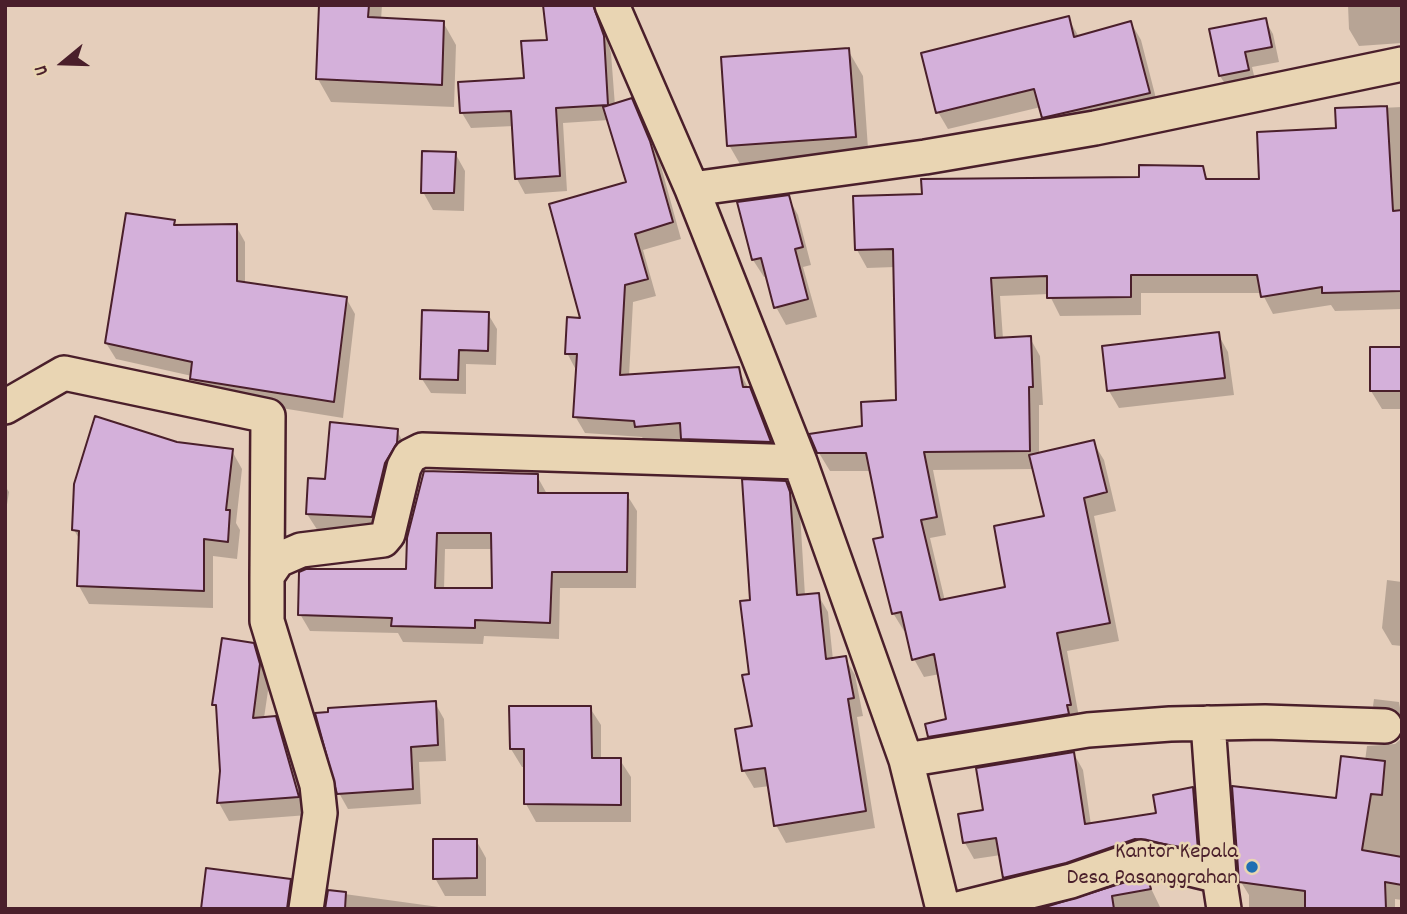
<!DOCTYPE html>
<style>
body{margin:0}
#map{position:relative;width:1407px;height:914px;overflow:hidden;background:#e5cebb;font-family:Dekko,sans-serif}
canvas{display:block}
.frame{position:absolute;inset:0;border:7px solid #4a1f2b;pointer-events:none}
.north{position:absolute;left:28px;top:28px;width:70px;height:70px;-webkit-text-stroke:5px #e9d5b3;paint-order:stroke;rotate:251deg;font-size:19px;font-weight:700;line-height:28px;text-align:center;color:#4a1f2b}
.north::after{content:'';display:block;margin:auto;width:24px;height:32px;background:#4a1f2b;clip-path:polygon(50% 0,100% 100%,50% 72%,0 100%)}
</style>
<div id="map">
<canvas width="1407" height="914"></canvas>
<div class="frame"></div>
<div class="north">U</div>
</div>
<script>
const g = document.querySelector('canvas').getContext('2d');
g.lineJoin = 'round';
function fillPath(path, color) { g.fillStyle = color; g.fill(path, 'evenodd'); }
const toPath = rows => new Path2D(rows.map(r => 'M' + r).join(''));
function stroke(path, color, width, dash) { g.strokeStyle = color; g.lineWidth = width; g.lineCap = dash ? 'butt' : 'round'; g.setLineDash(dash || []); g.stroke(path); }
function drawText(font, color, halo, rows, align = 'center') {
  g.font = font + ' Dekko,sans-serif'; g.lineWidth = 5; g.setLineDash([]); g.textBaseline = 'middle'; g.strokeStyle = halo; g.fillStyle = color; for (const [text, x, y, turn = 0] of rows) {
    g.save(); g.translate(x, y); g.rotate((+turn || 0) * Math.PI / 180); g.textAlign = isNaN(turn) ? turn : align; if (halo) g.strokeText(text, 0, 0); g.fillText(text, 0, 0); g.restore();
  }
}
const shadow = toPath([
 [321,5,382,5,381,20,443,22,456,45,454,107,331,102,318,79],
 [545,5,604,5,601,20,611,53,615,106,631,101,640,117,659,159,681,239,643,250,656,296,633,302,629,376,738,369,758,406,779,458,692,455,683,440,646,443,642,437,585,433,575,416,576,370,567,353,582,320,628,183,609,120,563,123,567,191,525,194,517,179,514,126,471,128,462,113,526,80,549,41],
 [1348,5,1402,5,1402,43,1359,46,1349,29],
 [1068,18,1079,37,1131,23,1141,40,1159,110,1053,134,1041,107,948,129,938,112],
 [1265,20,1273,34,1279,62,1252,67,1256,84,1229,90,1220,76],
 [848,50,863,76,869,163,744,171,729,145],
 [1402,107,1402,309,1335,311,1331,305,1273,314,1262,293,1141,293,1141,315,1060,316,1049,294,1000,296,1003,339,1030,338,1040,356,1043,405,1039,405,1039,454,1093,442,1104,460,1116,511,1094,516,1119,641,1067,651,1080,723,940,755,930,736,948,721,940,674,924,677,914,659,907,631,904,631,893,613,885,538,872,471,830,471,819,453,864,427,897,402,895,267,867,268,857,250,923,195,1141,179,1202,168,1209,181,1261,181,1338,130,1337,110],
 [1034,469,1046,518,1007,589,945,601,930,538,946,535,933,470],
 [455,153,465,171,464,211,433,210,423,192],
 [788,197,798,215,811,265,803,267,817,317,786,325,776,307,767,276,764,277,753,260],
 [174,222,176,226,236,226,245,242,245,284,346,298,355,314,343,418,201,395,192,376,116,359,106,343],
 [488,314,497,329,496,365,466,364,466,394,431,393,422,379],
 [1218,334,1228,352,1234,395,1119,408,1109,391],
 [1402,349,1402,409,1382,409,1371,391],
 [397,431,407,449,382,534,318,531,307,514,327,480],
 [232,451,242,469,236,523,240,530,237,559,213,556,213,608,89,604,79,586,81,542,74,530],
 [537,476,547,494,627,495,637,511,636,588,560,588,559,639,484,636,483,644,403,642,398,633,310,631,300,614,408,571,408,539],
 [445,549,493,549,494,590,444,590],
 [785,483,800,512,805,596,818,595,828,612,833,660,845,658,855,675,863,716,857,717,875,828,786,843,776,825,770,786,754,788,744,771,754,728,752,602],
 [5,486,9,492,5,517],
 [1387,580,1402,582,1402,646,1392,645,1382,628],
 [252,644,263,662,269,684,264,718,275,718,285,736,308,815,229,821,219,803,222,771,218,712,214,704],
 [1374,699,1399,702,1402,720,1392,715,1378,714,1373,706],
 [435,703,444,719,446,761,419,762,421,804,348,809,339,793,330,714],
 [590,708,601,725,601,760,620,760,631,777,631,822,536,822,526,804,526,767,522,767,511,749],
 [1402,738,1402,900,1395,899,1395,909,1249,909,1249,895,1241,882,1338,800,1365,761,1367,746,1395,744],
 [1074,754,1083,770,1091,825,1159,815,1192,789,1202,805,1206,866,1146,855,1014,894,1004,877,1001,855,974,859,965,843,985,812],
 [476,840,486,858,486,896,445,896,435,878],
 [1147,880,1160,907,1050,909],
 [290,881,301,901,301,909,202,909],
 [330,892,446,908,447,909,326,909]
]);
const building = toPath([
 [319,5,369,5,368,17,444,21,442,85,316,79,319,5],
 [543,5,593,5,604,36,608,105,556,108,560,176,515,179,511,111,460,113,458,82,524,78,521,41,547,40,543,5],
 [1069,16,1074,37,1131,21,1150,93,1042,118,1034,89,936,113,921,53,1069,16],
 [1266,18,1272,47,1245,52,1249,70,1219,76,1209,29,1266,18],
 [849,48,856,137,727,146,721,57,849,48],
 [632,98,650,141,673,222,635,234,648,279,625,285,620,375,739,367,743,387,750,387,771,442,681,439,680,423,635,427,634,421,573,417,577,354,565,354,567,317,580,318,549,204,626,182,603,107,632,98],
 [1387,106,1393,211,1402,210,1402,291,1322,293,1322,287,1261,297,1257,275,1131,275,1131,297,1047,298,1047,276,991,278,995,338,1031,336,1033,387,1029,387,1030,451,924,452,937,517,921,520,940,600,1005,587,994,526,1044,516,1029,455,1094,440,1107,492,1084,498,1110,623,1057,633,1071,705,1067,705,1069,714,928,737,925,724,946,719,934,654,912,660,901,612,892,614,873,539,883,537,866,453,817,453,809,434,862,426,861,402,896,400,893,249,855,250,853,196,922,194,921,179,1139,177,1139,165,1203,166,1206,179,1259,179,1257,132,1336,128,1335,108,1387,106],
 [422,151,456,152,454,193,421,193,422,151],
 [789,195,803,247,795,249,808,299,774,308,761,258,752,260,737,202,789,195],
 [126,213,175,220,174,225,237,224,237,281,347,297,334,402,190,379,192,362,105,343,126,213],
 [422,310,489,312,488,351,459,350,458,380,420,379,422,310],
 [1219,332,1225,378,1107,391,1102,346,1219,332],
 [1370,347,1402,347,1402,391,1370,391,1370,347],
 [95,416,177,442,233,449,226,510,230,510,228,542,204,539,204,591,77,586,79,531,72,530,74,484,95,416],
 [330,422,398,429,397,443,385,463,372,517,306,514,308,478,325,479,330,422],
 [424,471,538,474,538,493,628,493,627,572,552,572,550,623,475,620,475,628,391,626,392,618,298,615,299,572,306,569,406,569,407,538,424,471],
 [437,533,491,533,492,588,435,588,437,533],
 [742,479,786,481,790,492,797,595,819,593,826,659,846,656,854,698,848,699,866,811,774,826,765,768,742,771,735,729,752,726,742,675,749,674,740,601,750,600,742,479],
 [222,638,254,643,260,664,253,718,276,716,299,797,217,803,220,771,216,705,212,705,222,638],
 [436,701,438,745,411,747,413,789,337,794,315,713,328,712,328,708,436,701],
 [509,706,591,706,592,758,621,758,621,805,524,804,524,749,510,749,509,706],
 [1074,752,1085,824,1156,813,1153,795,1193,787,1198,850,1135,839,1066,863,1003,878,996,838,963,843,958,814,983,810,976,768,1074,752],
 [1341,756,1385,761,1382,795,1371,794,1362,850,1402,857,1402,885,1385,882,1386,909,1305,909,1305,891,1239,882,1232,786,1336,798,1341,756],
 [433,839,477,839,477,878,433,879,433,839],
 [206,868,291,879,287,909,201,909,206,868],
 [1142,877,1148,879,1151,889,1112,896,1114,909,1039,909,1142,877],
 [328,890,346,892,345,909,325,909,328,890]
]);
const street = toPath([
 [612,5,692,189,800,462,906,760,943,909],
 [692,189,925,157,1095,128,1402,64],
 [5,407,64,373,268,416,267,576],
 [906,760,1088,730,1170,724,1265,722,1385,726],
 [1219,876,1224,909],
 [306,909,320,813,317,785,267,621,267,576,278,560,301,550,383,540,388,534,404,467,410,456,422,450,800,462],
 [958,909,1071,881,1141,857,1219,876,1208,723]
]);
const markers = [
 [1252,867,7,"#1f6fb2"]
];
const poiNames = [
 ["Kantor Kepala",1238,854],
 ["Desa Pasanggrahan",1238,880]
];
fillPath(shadow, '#0003');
fillPath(building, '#d4b0da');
stroke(building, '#4a1f2b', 2);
stroke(street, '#4a1f2b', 38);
stroke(street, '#e9d5b3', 33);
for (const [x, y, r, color] of markers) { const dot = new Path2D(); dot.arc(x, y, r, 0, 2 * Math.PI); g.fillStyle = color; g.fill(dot); stroke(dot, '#e9d5b3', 2.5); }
drawText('23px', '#4a1f2b', '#e9d5b3', poiNames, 'right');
</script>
